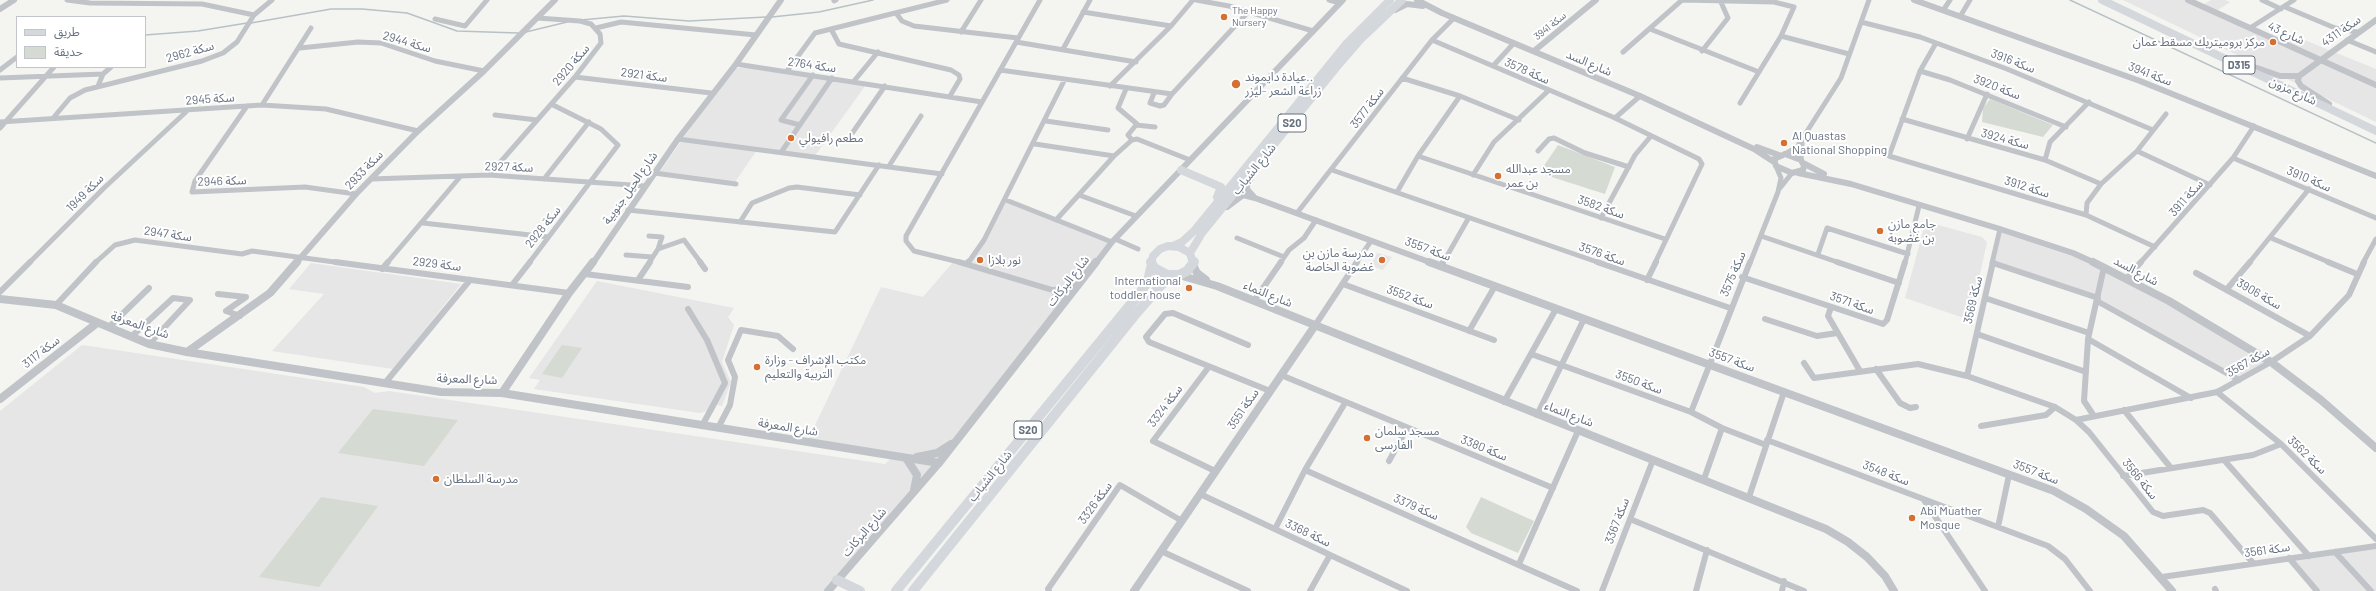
<!DOCTYPE html>
<meta charset="utf-8">
<style>
body{margin:0}
#map{position:relative;width:2376px;height:591px;overflow:hidden;background:#f4f5f1;font-family:Barlow,"Noto Sans Arabic",sans-serif}
canvas{display:block}
.legend{position:absolute;left:16px;top:16px;width:130px;height:52px;box-sizing:border-box;background:#fff;border:1px solid #c2c6cc;margin:0;padding:5px 7px;list-style:none;font-size:12px;color:#667180}
.legend li{display:flex;align-items:center;gap:8px;height:20px}
.legend b{width:20px;border:1px solid #c2c6cc}
</style>
<div id="map">
<canvas width="2376" height="591"></canvas>
<ul class="legend">
<li><b style="height:5px;background:#d4d8dc"></b>طريق</li>
<li><b style="height:11px;background:#d5dbd3"></b>حديقة</li>
</ul>
</div>
<script>
const g = document.querySelector('canvas').getContext('2d');
g.lineJoin = 'round';
function fillPath(path, color) { g.fillStyle = color; g.fill(path, 'evenodd'); }
const toPath = rows => new Path2D(rows.map(r => 'M' + r).join(''));
function stroke(path, color, width, dash) { g.strokeStyle = color; g.lineWidth = width; g.lineCap = dash ? 'butt' : 'round'; g.setLineDash(dash || []); g.stroke(path); }
function drawText(font, color, halo, rows, align = 'center') {
  g.font = font + ' Barlow,"Noto Sans Arabic",sans-serif'; g.lineWidth = 4; g.setLineDash([]); g.textBaseline = 'middle'; g.strokeStyle = halo; g.fillStyle = color; for (const [text, x, y, turn = 0] of rows) {
    g.save(); g.translate(x, y); g.rotate((+turn || 0) * Math.PI / 180); g.textAlign = isNaN(turn) ? turn : align; if (halo) g.strokeText(text, 0, 0); g.fillText(text, 0, 0); g.restore();
  }
}
const built = toPath([
 [2123,0,2188,0,2201,6,2211,0,2225,0,2230,2,2215,12,2286,44,2297,37,2376,69,2376,122],
 [736,68,748,68,865,86,814,157,757,150,735,182,659,173,715,93],
 [1006,200,1112,242,914,492,831,591,0,591,0,411,82,345,364,387,375,393,389,391,885,464,893,456,807,442,881,287,923,297,954,261,967,264],
 [1931,223,1982,237,1987,242,1970,320,1905,298,1925,224],
 [2000,229,2100,265,2271,362,2239,380,2098,298,1993,263],
 [1377,253,1392,257,1383,270,1371,266],
 [311,263,461,284,393,369,272,351,324,294,289,289],
 [597,281,734,308,728,317,734,325,722,362,731,382,722,406,717,405,713,413,707,411,700,413,534,389,540,380,529,378],
 [2376,546,2376,591,2317,591,2289,558]
]);
const green = toPath([
 [1990,99,2053,125,2043,137,1982,122,1983,108],
 [1558,145,1615,167,1605,194,1539,173],
 [562,345,582,348,562,378,542,374],
 [373,409,458,420,424,466,338,453],
 [321,497,378,506,319,587,259,577],
 [1481,497,1534,521,1518,553,1471,533,1466,527]
]);
const stream = toPath([
 [2070,0,2376,143],
 [772,17,819,12,873,0],
 [581,20,624,16,689,21,766,17],
 [251,23,331,9,362,9,407,13,457,31,518,33],
 [526,32,567,22],
 [145,35,198,31,247,23]
]);
const minorFar1 = toPath([
 [67,0,90,3,202,4,254,15],
 [1196,0,1229,6,1313,31],
 [1329,0,1340,3],
 [2262,0,2281,9],
 [834,1,836,0],
 [2285,7,2335,28,2357,32],
 [1944,9,1950,0],
 [1083,12,1171,26],
 [896,13,902,21,914,26,1018,38],
 [1961,15,1970,0],
 [435,19,465,26,487,0],
 [1861,22,1920,37,2007,69,2153,130],
 [596,28,621,22,756,35],
 [2250,28,2294,0],
 [831,29,839,44,951,70,959,75,960,79,950,96],
 [1650,29,1759,72],
 [961,32,981,0],
 [1781,36,1849,54],
 [1432,40,1615,118,1699,159,1702,164,1655,263],
 [2347,40,2376,52],
 [1016,42,1136,62],
 [1936,43,1920,71,1889,156,2086,215,2155,247],
 [300,48,358,42,381,43,435,61,484,71],
 [1063,49,1090,0],
 [1702,51,1728,18,1720,0],
 [1623,52,1682,0,1774,2,1794,7,1781,36,1740,103],
 [736,64,982,102],
 [1493,66,1514,43],
 [0,70,17,57],
 [1000,70,1172,94,1249,11],
 [787,71,815,33,947,0],
 [1920,71,1950,80,2066,127],
 [575,77,711,93],
 [0,78,103,74],
 [1402,78,1460,96,1519,120],
 [854,81,878,52],
 [98,86,103,74,111,67],
 [1110,86,1171,26,1193,0],
 [1126,89,1118,108,1137,124],
 [1154,93,1150,103,1160,106,1164,105,1172,94],
 [262,105,311,28],
 [247,106,195,181,192,192,305,187,356,194],
 [495,115,537,120],
 [54,117,70,98,85,90,202,61,223,53,237,42,254,15,272,0],
 [1615,118,1640,96],
 [1902,119,2045,160,2101,184],
 [1046,121,1108,130],
 [0,122,262,105,326,109,418,131],
 [800,125,781,120,813,75],
 [0,128,54,67],
 [853,132,885,86],
 [678,139,942,174],
 [1967,139,1987,94],
 [1132,140,1128,135,1136,125,1155,127],
 [1035,144,1114,156],
 [782,151,832,78],
 [1538,151,1549,139,1554,138,1585,153,1629,167],
 [2137,151,2210,185],
 [1785,154,1797,147,1841,78,1869,0],
 [1418,156,1665,239],
 [2233,158,2376,218],
 [1801,160,1802,143],
 [2045,160,2050,142,2089,102],
 [889,166,921,116],
 [1332,170,1600,263],
 [654,173,736,184],
 [489,175,575,77,601,43,600,34,591,24,580,21,537,18],
 [1473,175,1494,142,1548,91],
 [371,179,489,175,645,186],
 [544,179,589,122],
 [1780,188,1792,173],
 [1397,192,1418,156,1460,96],
 [1079,195,1136,216],
 [1006,200,1112,242],
 [628,210,835,232,879,165],
 [1297,213,1432,40,1454,18],
 [2086,215,2087,203,2101,184,2137,151,2166,114],
 [1601,218,1635,155,1651,136],
 [1056,220,1114,156,1132,140,1137,139,1190,160],
 [740,222,752,203,789,188,797,187,860,195],
 [423,223,548,237],
 [1761,236,1840,263],
 [1237,238,1284,257],
 [2271,238,2331,263],
 [1115,239,1138,249],
 [658,249,684,240,701,263],
 [1818,254,1827,228,1908,254],
 [626,255,652,257],
 [29,263,104,188,187,111],
 [95,263,115,245,135,240,242,254,252,251,342,263],
 [387,263,460,177],
 [529,263,618,145,601,129,551,104],
 [649,263,658,249,662,237,649,236],
 [963,263,914,251,906,241,906,236,1040,0],
 [968,263,984,240,1065,79],
 [1280,263,1289,250,1304,238,1316,220],
 [1356,263,1371,241],
 [1443,263,1468,219],
 [1750,263,1778,192,1781,178,1776,166],
 [1905,263,1919,206],
 [1992,263,2000,229],
 [2140,263,2233,158,2254,126],
 [2249,263,2309,189],
 [2363,263,2376,239]
]);
const minor = toPath([
 [335,262,569,293],
 [700,262,705,269],
 [959,262,1069,295],
 [1597,262,1730,308],
 [1837,262,1899,283],
 [2328,262,2357,274],
 [1993,263,2098,298],
 [967,264,968,262],
 [1441,266,1443,262],
 [382,269,388,262],
 [2196,273,2310,336],
 [585,274,688,287],
 [1742,277,1883,324,1887,320,1905,262],
 [2127,278,2141,262],
 [638,280,650,262],
 [1647,280,1656,262],
 [1343,284,1494,340],
 [512,285,530,262],
 [2227,289,2250,262],
 [0,292,30,262],
 [218,294,246,297,226,311,240,316],
 [1985,298,2089,333],
 [1254,301,1281,262],
 [2097,301,2239,380],
 [56,305,96,262],
 [1831,307,1828,316,1860,371],
 [688,309,707,340,725,383,702,426],
 [1765,319,1817,336,1837,333],
 [109,327,149,288],
 [1314,327,1357,262],
 [1469,331,1495,286],
 [1977,334,2086,372],
 [131,337,173,298,190,300,149,344],
 [2088,339,2191,398],
 [1248,345,1173,313,1165,314,1146,337,1149,342,1270,391],
 [1531,354,1691,412,1722,428,1766,445],
 [1804,363,1814,378,1918,364,1967,376,2055,407,2076,420,2089,432,2153,512,2163,516,2203,510,2210,513,2253,563],
 [1208,368,1153,441,1215,471],
 [1876,369,1900,403,1910,408,1916,407],
 [1281,375,1553,488],
 [1967,376,1993,262],
 [385,383,470,280],
 [2217,392,2281,444,2376,539],
 [1504,402,1556,309],
 [2124,410,2171,468],
 [1691,412,1750,262],
 [1537,415,1584,319],
 [2094,416,2084,401,2088,339,2104,267],
 [2076,420,2217,392,2271,362,2310,336,2349,295,2364,262],
 [1981,426,2046,415,2055,407],
 [718,428,730,405,735,377,728,360,741,330,778,336,793,349],
 [1767,440,2048,546,2065,559,2090,591],
 [2224,460,2309,556],
 [1389,461,1407,428],
 [1305,470,1577,591],
 [2123,476,2253,455,2281,444],
 [1704,479,1722,428],
 [1200,494,1407,591],
 [1749,497,1784,392],
 [1924,500,1985,591],
 [1630,519,1804,591],
 [1998,527,2009,475],
 [1275,529,1305,470,1345,403],
 [1161,551,1248,591],
 [2335,552,2371,591],
 [2289,558,2317,591],
 [1519,564,1578,431],
 [2162,577,2376,546],
 [2215,589,2216,591],
 [1049,591,1048,589,1120,485,1182,521],
 [1310,591,1330,555],
 [1602,591,1653,460],
 [1696,591,1707,550],
 [1782,591,1784,581]
]);
const tertiaryFar1 = toPath([
 [1417,0,1442,13,1640,96,1754,149,1774,162],
 [1914,0,2140,81,2376,176],
 [2188,0,2376,85],
 [0,9,14,0],
 [1395,10,1407,4,1423,6],
 [1534,51,1596,0],
 [2240,62,2280,76,2299,76,2376,20],
 [2299,76,2298,81,2301,86,2329,104],
 [1757,147,1779,155],
 [1785,154,1801,160,1804,166,1803,170,1792,173,1776,166,1774,159,1785,154],
 [1803,163,1824,174],
 [1798,173,1851,184,2000,229,2073,253,2095,263],
 [1252,176,1246,188,1254,197],
 [1227,207,1243,195,1255,198,1432,263],
 [296,263,356,194,418,131,484,71,555,0],
 [593,263,678,139,736,64,781,0],
 [1096,263,1112,242,1343,0]
]);
const tertiary = toPath([
 [1429,262,2054,491,2086,509,2124,536,2172,591],
 [2093,262,2169,301,2271,362,2321,400,2376,448],
 [1193,265,1197,273,1206,280],
 [1179,275,1217,286,1826,529,1848,542,1867,557,1885,576,1894,591],
 [1055,291,1077,286],
 [0,299,56,305,149,344,187,352,441,392,502,393,939,463],
 [187,352,270,293,297,262],
 [502,393,569,293,593,262],
 [0,399,97,323],
 [917,457,937,453,951,444],
 [906,458,917,475,914,490],
 [828,591,939,463,1096,262],
 [1134,591,1314,327]
]);
const primaryFar1 = toPath([
 [2102,0,2376,131],
 [1181,170,1221,187,1217,197],
 [1173,246,1182,242,1194,231,1347,43,1390,0],
 [1190,253,1202,233,1336,68,1361,39,1402,0],
 [1151,263,1153,256,1160,249,1168,246,1179,247,1190,253,1193,263]
]);
const primary = toPath([
 [1151,262,1154,268,1167,275,1179,275,1187,271,1194,262],
 [837,580,860,591],
 [896,591,1140,293,1148,281,1152,264],
 [913,591,1134,316,1161,285,1173,276]
]);
const markers = [
 [1224,17,4,"#d57032"],
 [2273,42,4,"#d57032"],
 [1236,84,5,"#d57032"],
 [791,138,4,"#d57032"],
 [1784,143,4,"#d57032"],
 [1498,176,4,"#d57032"],
 [1880,231,4,"#d57032"],
 [980,260,4,"#d57032"],
 [1382,260,4,"#d57032"],
 [1189,288,4,"#d57032"],
 [757,367,4,"#d57032"],
 [1367,438,4,"#d57032"],
 [436,479,4,"#d57032"],
 [1912,518,4,"#d57032"]
];
const farPoinames = [
 ["The Happy",1232,11],
 ["Nursery",1232,23]
];
const farStreetnames = [
 ["سكة 3941",1550,26,-39]
];
const shields = [
 [2239,65,32],
 [1292,123,28],
 [1028,430,28]
];
const shieldNames = [
 ["D315",2239,65],
 ["S20",1292,123],
 ["S20",1028,430]
];
const streetNames = [
 ["سكة 4311",2341,31,-35],
 ["شارع 43",2286,33,24],
 ["سكة 2944",407,42,16],
 ["سكة 2962",190,52,-16],
 ["سكة 3916",2013,61,21],
 ["شارع السد",1589,63,23],
 ["سكة 2920",571,65,-50],
 ["سكة 2764",812,65,8],
 ["سكة 3578",1527,71,24],
 ["سكة 3941",2150,74,21],
 ["سكة 2921",644,75,7],
 ["سكة 3920",1997,87,21],
 ["شارع مزون",2293,91,25],
 ["سكة 2945",210,99,-4],
 ["سكة 3577",1367,108,-53],
 ["سكة 3924",2005,139,15],
 ["سكة 2927",509,167,2],
 ["شارع الشباب",1254,169,-51],
 ["سكة 2933",364,170,-46],
 ["سكة 3910",2309,179,23],
 ["سكة 2946",222,181,-2],
 ["سكة 3912",2027,187,17],
 ["شارع الحيل جنوبية",630,188,-55],
 ["سكة 1949",85,193,-45],
 ["سكة 3911",2186,198,-48],
 ["سكة 3582",1601,207,19],
 ["سكة 2928",543,227,-52],
 ["سكة 2947",168,234,8],
 ["سكة 3557",1428,249,20],
 ["سكة 3576",1602,254,19],
 ["سكة 2929",437,264,7],
 ["شارع السد",2136,271,28],
 ["سكة 3575",1733,274,-67],
 ["شارع البركات",1068,281,-52],
 ["شارع النماء",1268,294,22],
 ["سكة 3906",2259,294,30],
 ["سكة 3552",1410,297,20],
 ["سكة 3569",1973,300,-77],
 ["سكة 3571",1852,303,19],
 ["شارع المعرفة",140,325,19],
 ["سكة 3117",41,352,-38],
 ["سكة 3557",1732,360,20],
 ["سكة 3567",2248,362,-30],
 ["شارع المعرفة",467,379,2],
 ["سكة 3550",1639,382,20],
 ["سكة 3324",1165,406,-53],
 ["سكة 3551",1243,409,-56],
 ["شارع النماء",1569,414,21],
 ["شارع المعرفة",788,427,9],
 ["سكة 3380",1484,448,22],
 ["سكة 3562",2307,455,44],
 ["سكة 3557",2036,472,21],
 ["سكة 3548",1886,473,21],
 ["شارع الشباب",990,476,-51],
 ["سكة 3566",2140,479,51],
 ["سكة 3326",1095,503,-54],
 ["سكة 3379",1416,507,24],
 ["سكة 3367",1617,521,-69],
 ["شارع البركات",864,532,-49],
 ["سكة 3368",1308,533,25],
 ["سكة 3561",2267,550,-8]
];
const poiNames = [
 ["مركز بروميتريك مسقط عمان",2265,42,"right"],
 ["عيادة دايموند..",1245,77],
 ["زراعة الشعر -ليزر",1245,91],
 ["Al Quastas",1792,136],
 ["National Shopping",1792,150],
 ["مطعم رافيولي",799,138],
 ["مسجد عبدالله",1506,169],
 ["بن عمر",1506,183],
 ["جامع مازن",1888,224],
 ["بن غضوبة",1888,238],
 ["مدرسة مازن بن",1374,253,"right"],
 ["غضوبة الخاصة",1374,267,"right"],
 ["نور بلازا",988,260],
 ["International",1181,281,"right"],
 ["toddler house",1181,295,"right"],
 ["مكتب الإشراف - وزارة",765,360],
 ["التربية والتعليم",765,374],
 ["مسجد سلمان",1375,431],
 ["الفارسى",1375,445],
 ["مدرسة السلطان",444,479],
 ["Abi Muather",1920,511],
 ["Mosque",1920,525]
];
fillPath(built, '#e5e6e5');
fillPath(green, '#d5dbd3');
stroke(stream, '#b8c1c6', 1.5);
stroke(minorFar1, '#c0c3c7', 5);
stroke(minor, '#c0c3c7', 6);
stroke(tertiaryFar1, '#c0c3c7', 6);
stroke(tertiary, '#c0c3c7', 8);
stroke(primaryFar1, '#d4d8dc', 8);
stroke(primary, '#d4d8dc', 10);
for (const [x, y, r, color] of markers) { const dot = new Path2D(); dot.arc(x, y, r, 0, 2 * Math.PI); g.fillStyle = color; g.fill(dot); stroke(dot, '#fff', 1.5); }
drawText('10px', '#667180', '#fff', farPoinames, 'left');
drawText('10px', '#667180', '#fff', farStreetnames);
for (const [x, y, w] of shields) { const box = new Path2D(); box.roundRect(x - w / 2, y - 9, w, 18, 3); g.fillStyle = '#fff'; g.fill(box); stroke(box, '#667180', 1); }
drawText('bold 11px', '#667180', null, shieldNames);
drawText('12px', '#667180', '#fff', streetNames);
drawText('12px', '#667180', '#fff', poiNames, 'left');
</script>
